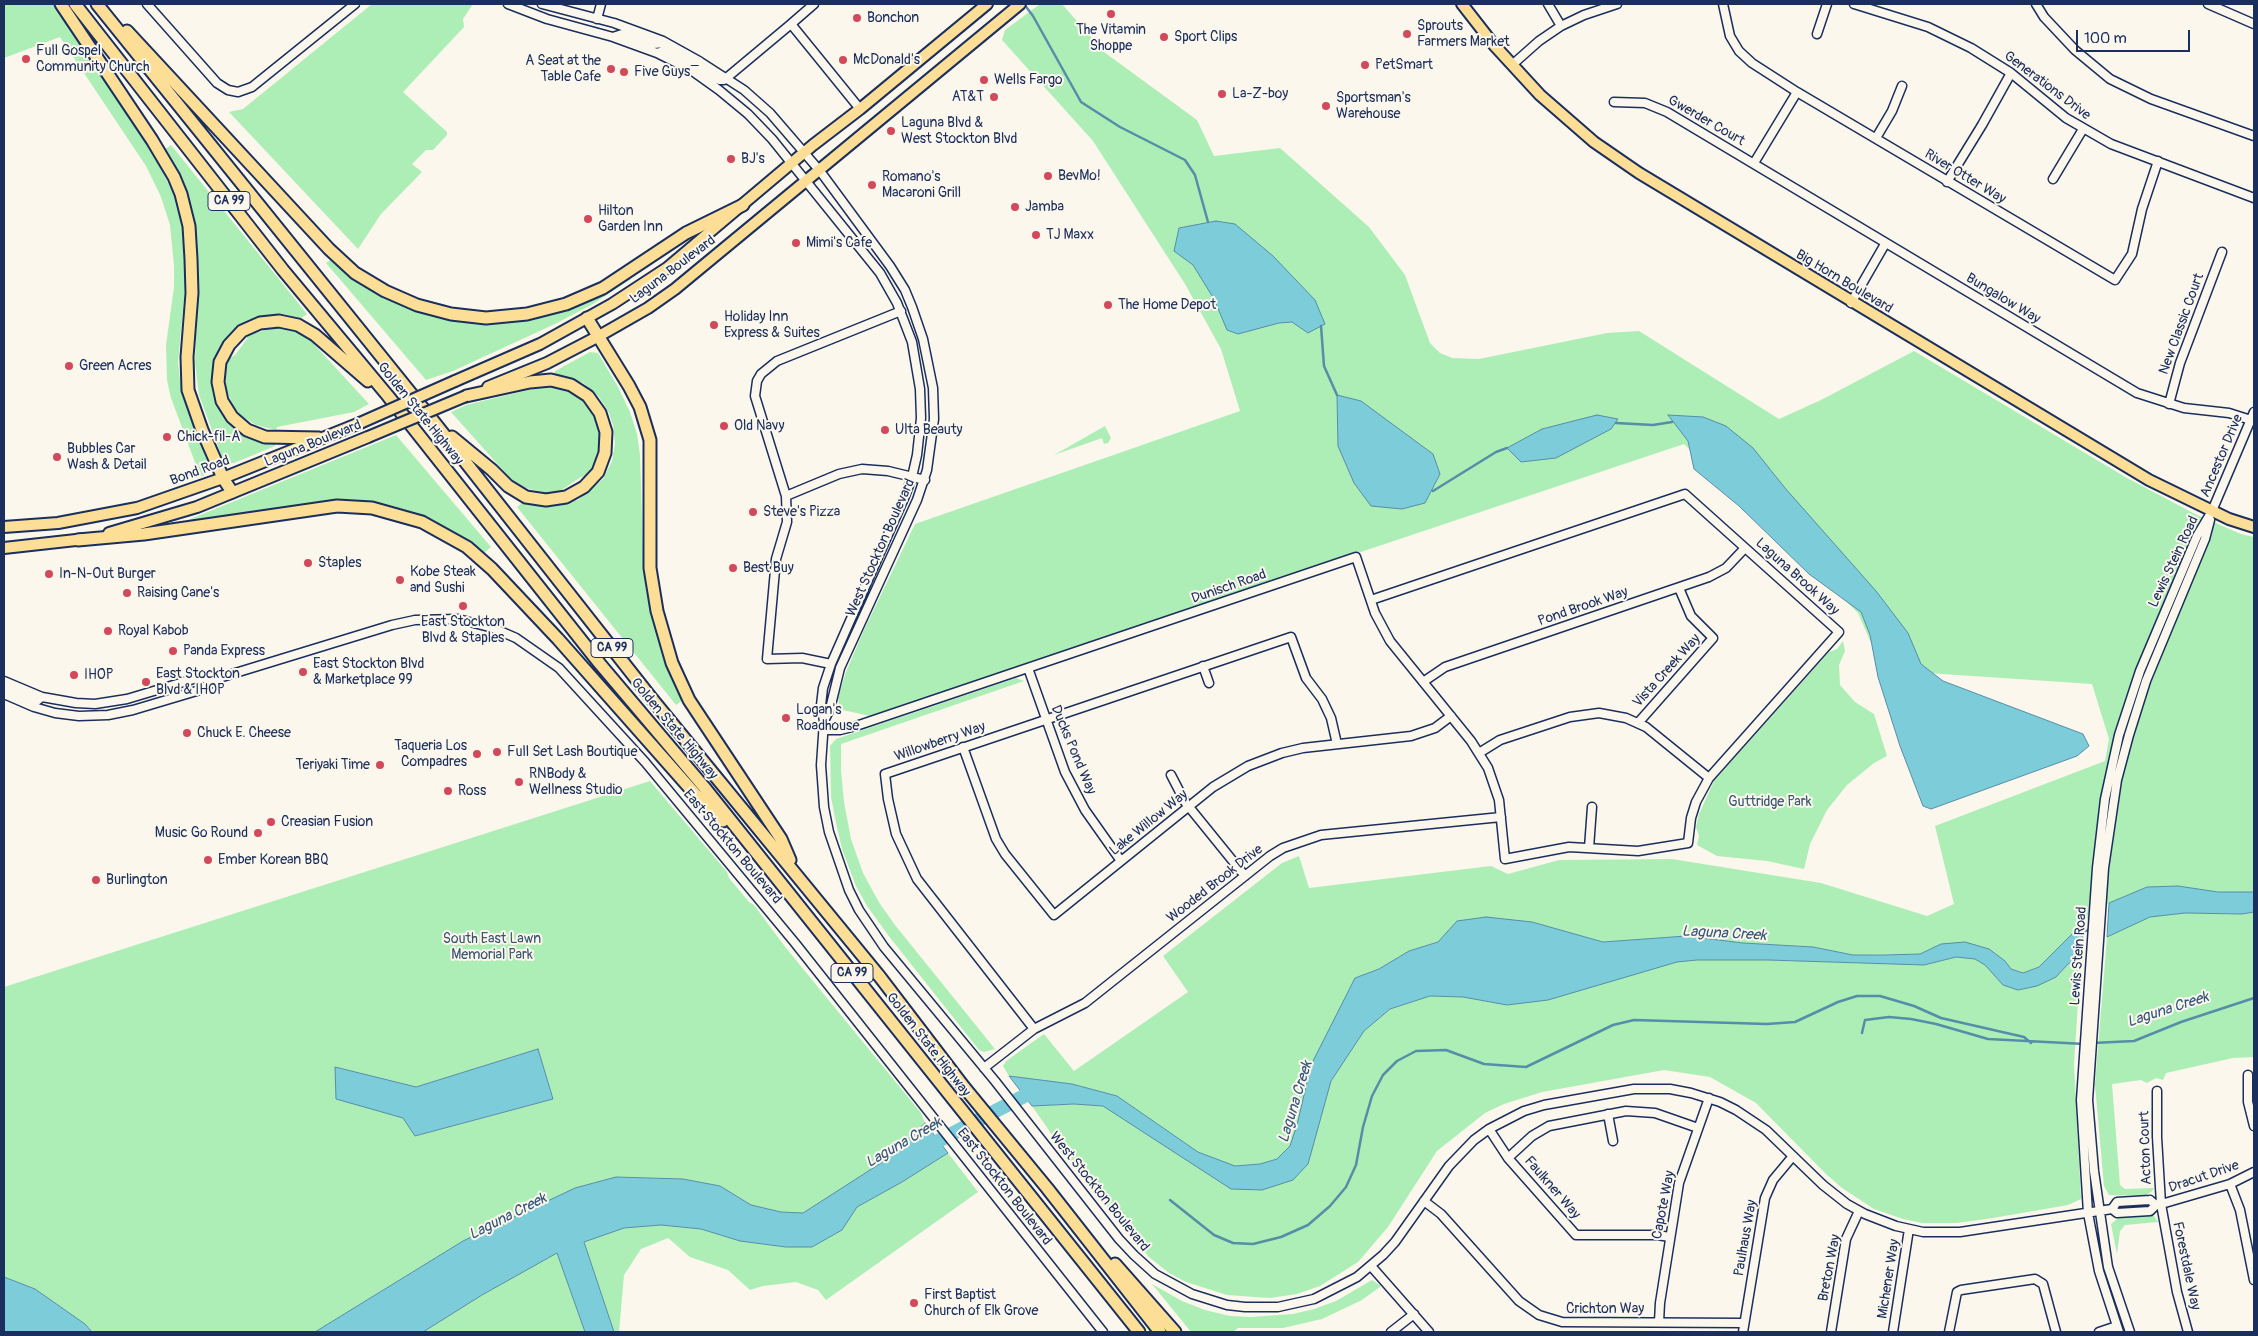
<!DOCTYPE html>
<style>
body{margin:0}
#map{position:relative;width:2258px;height:1336px;overflow:hidden;background:#fbf7ec;font-family:Pangolin,sans-serif}
canvas{display:block}
.frame{position:absolute;inset:0;border:5px solid #1b2f5e;pointer-events:none}
.scale{position:absolute;left:2076px;top:30px;width:114px;height:22px;box-sizing:border-box;border:2px solid #1b2f5e;border-top:0;padding-left:6px;font-size:15px;line-height:18px;white-space:nowrap;color:#1b2f5e;-webkit-text-stroke:4px #fbf7ec;paint-order:stroke}
</style>
<div id="map">
<canvas width="2258" height="1336"></canvas>
<div class="frame"></div>
<div class="scale">100 m</div>
</div>
<script>
const g = document.querySelector('canvas').getContext('2d');
g.lineJoin = 'round';
function fillPath(path, color) { g.fillStyle = color; g.fill(path, 'evenodd'); }
const toPath = rows => new Path2D(rows.map(r => 'M' + r).join(''));
function stroke(path, color, width, dash) { g.strokeStyle = color; g.lineWidth = width; g.lineCap = dash ? 'butt' : 'round'; g.setLineDash(dash || []); g.stroke(path); }
function drawText(font, color, halo, rows, align = 'center') {
  g.font = font + ' Pangolin,sans-serif'; g.lineWidth = 4; g.setLineDash([]); g.textBaseline = 'middle'; g.strokeStyle = halo; g.fillStyle = color; for (const [text, x, y, turn = 0] of rows) {
    g.save(); g.translate(x, y); g.rotate((+turn || 0) * Math.PI / 180); g.textAlign = isNaN(turn) ? turn : align; if (halo) g.strokeText(text, 0, 0); g.fillText(text, 0, 0); g.restore();
  }
}
const green = toPath([
 [4,4,53,4,154,155,173,193,182,225,187,266,178,363,180,380,189,415,209,464,209,471,205,475,195,478,196,465,171,398,167,380,166,345,174,287,174,265,170,225,161,197,146,166,60,37,4,58],
 [372,4,473,4,463,19,464,27,403,92,447,132,447,135,433,150,426,150,412,164,422,172,381,214,358,249,229,112,243,109],
 [1040,4,1062,4,1104,52,1197,120,1214,156,1280,148,1369,227,1405,275,1430,343,1440,353,1452,358,1479,359,1607,333,1639,331,1779,419,1821,400,1914,351,2127,478,2197,515,2241,534,2254,537,2254,892,2218,892,2178,886,2147,887,2109,903,2084,922,2039,967,2023,973,2011,969,2005,961,1941,944,1920,954,1853,955,1813,947,1743,943,1686,936,1603,942,1532,922,1458,921,1438,942,1409,951,1379,969,1355,978,1339,1013,1290,1146,1277,1159,1260,1164,1235,1166,1198,1152,1117,1096,1072,1084,1009,1076,1003,1066,1006,1061,1044,1034,1074,1071,1188,992,1163,956,1282,863,1299,856,1309,888,1491,866,1508,874,1559,860,1672,859,1821,883,1927,916,1954,904,1935,826,2105,761,2109,739,2092,684,1883,670,1858,613,1684,444,870,716,843,710,839,705,838,697,846,672,863,632,915,524,1240,411,1221,349,1185,284,1093,141,1002,40,1005,30],
 [171,145,307,314,300,319,284,314,264,316,244,323,228,336,217,354,212,372,213,389,219,408,230,423,245,434,275,442,275,446,234,463,226,463,223,460,199,395,195,363,198,281,196,238,186,194,164,150],
 [333,258,381,294,487,323,520,321,556,313,580,305,629,277,631,279,593,304,557,323,453,371,426,380,326,263],
 [277,327,297,332,311,341,369,404,354,412,277,427,276,430,256,425,243,417,234,408,226,389,225,371,228,359,235,355,247,339,247,335],
 [590,352,598,353,618,387,630,412,637,434,640,455,643,552,646,589,655,627,665,659,684,699,676,705,517,507,524,501,536,505,550,505,578,500,603,479,612,461,615,443,613,425,609,413,599,397,583,383,569,378,554,376,555,371],
 [551,387,574,394,584,400,598,420,602,444,595,467,588,476,581,477,557,493,549,494,522,487,509,477,451,412,466,405,537,388],
 [1105,426,1111,438,1108,443,1104,444,1102,438,1054,455],
 [396,435,491,547,483,554,451,531,425,518,401,509,346,501,323,502,189,523,188,520],
 [1843,641,1845,651,1839,665,1840,685,1855,702,1874,714,1887,756,1874,763,1847,785,1827,810,1810,844,1804,869,1767,861,1717,856,1697,845,1699,836,1696,827,1699,814,1714,781,1829,652,1837,649],
 [1016,678,1024,681,841,744,841,770,844,802,851,839,863,873,880,904,895,925,995,1049,984,1052,979,1050,888,935,867,906,856,886,842,849,836,823,831,797,830,746,836,739],
 [650,781,727,872,729,878,749,902,754,905,786,948,921,1113,925,1123,884,1161,803,1213,781,1212,751,1205,720,1186,683,1179,616,1177,575,1188,463,1241,315,1332,92,1332,85,1324,35,1289,4,1277,4,987],
 [538,1049,553,1099,416,1136,403,1118,335,1067,416,1087],
 [2254,912,2254,1057,2233,1058,2166,1073,2163,1080,2156,1078,2147,1083,2141,1080,2112,1084,2120,1185,2125,1189,2154,1188,2152,1191,2145,1196,2109,1195,2104,1186,2095,1085,2107,937,2150,917,2185,913,2242,914],
 [2081,956,2074,1064,2081,1199,2068,1205,1993,1218,1957,1223,1922,1223,1903,1219,1874,1209,1842,1188,1826,1174,1756,1103,1710,1077,1664,1070,1542,1092,1504,1104,1485,1113,1437,1151,1388,1227,1358,1262,1320,1286,1297,1294,1270,1298,1227,1295,1186,1282,1169,1273,1149,1257,1073,1165,1032,1106,1074,1104,1103,1106,1262,1190,1319,1120,1331,1081,1364,1031,1390,1009,1430,996,1463,997,1507,1005,1677,962,1697,960,1768,960,1924,965,1956,957,1975,959,1985,965,2003,985,2056,977,2068,964],
 [948,1153,978,1192,826,1300,818,1290,796,1282,763,1286,750,1290,728,1270,690,1257,668,1238,641,1249,624,1275,619,1332,614,1332,584,1242,624,1228,661,1225,701,1229,740,1241,786,1247,812,1247,842,1230,857,1207,902,1182],
 [2150,1215,2154,1216,2158,1222,2125,1225,2120,1231,2117,1254,2111,1224,2121,1216],
 [557,1253,585,1332,423,1332,482,1295],
 [1372,1280,1381,1286,1362,1300,1322,1319,1283,1328,1238,1328,1233,1332,1191,1332,1152,1284,1182,1301,1205,1310,1230,1316,1251,1317,1293,1314,1314,1309,1336,1301]
]);
const water = toPath([
 [1216,221,1235,224,1273,256,1315,300,1325,324,1308,333,1292,322,1279,323,1238,334,1227,330,1214,299,1193,265,1174,251,1179,228,1216,221],
 [1337,395,1361,401,1433,454,1440,474,1425,503,1402,509,1371,506,1354,483,1338,446,1337,395],
 [1597,415,1618,419,1611,429,1556,458,1521,462,1507,448,1542,429,1597,415],
 [1668,415,1703,417,1726,426,1753,448,1785,488,1876,591,1908,633,1921,664,1943,681,2083,734,2089,746,2077,756,1931,809,1923,806,1900,746,1878,677,1870,635,1861,612,1809,574,1739,506,1694,469,1688,441,1668,415],
 [2178,886,2218,892,2254,892,2254,912,2242,914,2185,913,2150,917,2107,937,2109,903,2147,887,2178,886],
 [1486,917,1532,922,1603,942,1686,936,1743,943,1813,947,1853,955,1884,955,1920,954,1941,944,1965,942,1989,949,2005,961,2011,969,2023,973,2039,967,2084,922,2081,956,2068,964,2056,977,2037,986,2018,990,2003,985,1985,965,1975,959,1956,957,1924,965,1768,960,1697,960,1677,962,1548,1000,1507,1005,1463,997,1430,996,1390,1009,1364,1031,1331,1081,1308,1164,1293,1180,1262,1190,1231,1189,1103,1106,1074,1104,1032,1106,1009,1076,1072,1084,1117,1096,1198,1152,1235,1166,1260,1164,1277,1159,1290,1146,1297,1125,1311,1065,1355,978,1379,969,1409,951,1438,942,1457,921,1486,917],
 [538,1049,553,1099,415,1136,403,1118,336,1099,335,1067,416,1087,538,1049],
 [925,1123,948,1153,902,1182,857,1207,842,1230,812,1247,786,1247,740,1241,701,1229,661,1225,624,1228,584,1242,614,1332,585,1332,557,1253,482,1295,423,1332,315,1332,463,1241,575,1188,616,1177,683,1179,720,1186,751,1205,781,1212,803,1213,884,1161,925,1123],
 [4,1277,35,1289,85,1324,92,1332,4,1332,4,1277]
]);
const stream = toPath([
 [1024,4,1033,16,1081,102,1120,127,1185,160,1195,175,1208,222],
 [1321,326,1324,366,1337,395],
 [1616,423,1653,425,1672,422],
 [1433,491,1496,452,1507,448],
 [2081,934,2091,928],
 [1862,1033,1865,1020,1889,1017,1911,1019,1936,1024,1988,1039,2085,1044],
 [2093,1043,2134,1041,2181,1022,2254,998],
 [1170,1200,1214,1235,1233,1243,1253,1244,1281,1237,1308,1225,1330,1206,1346,1187,1356,1165,1363,1127,1372,1096,1383,1075,1397,1061,1416,1051,1446,1050,1484,1064,1526,1067,1613,1025,1634,1020,1767,1024,1795,1022,1838,1002,1857,996,1880,996,1914,1006,1941,1018,2024,1037,2031,1043]
]);
const river = toPath([
 [923,1149,1028,1094,1043,1092]
]);
const minor = toPath([
 [147,4,217,83,228,90,238,92,252,87,355,4],
 [508,4,547,19,613,37,657,53,691,70,719,90,748,114,772,139,880,273,897,303,912,342,920,389,921,418,917,455,912,477,905,496,831,664,823,688,821,705,824,721,821,765,824,807,829,832,849,890,859,910,884,947,995,1081,1119,1239,1134,1255,1155,1274,1192,1294,1227,1305,1245,1307,1278,1307,1314,1299,1357,1277,1383,1255,1395,1242,1449,1166,1474,1140,1489,1129,1524,1111,1544,1105,1634,1089,1670,1089,1691,1093,1720,1102,1736,1110,1766,1130,1823,1185,1847,1204,1865,1214,1896,1226,1923,1232,1960,1232,2112,1209],
 [542,4,614,23,663,41,699,61,744,90,770,113,820,171,890,266,905,290,912,307,923,339,933,388,934,419,927,470,917,500,840,668,830,709,824,721],
 [1548,4,1561,26],
 [1723,4,1730,36,1739,51,1752,63,1797,92,2115,280,2132,254,2142,209,2158,161],
 [1854,4,1928,27,1971,48,2011,73,2066,118,2111,144,2254,198],
 [2036,4,2044,17,2075,50,2110,79,2151,99,2254,136],
 [2208,4,2254,24],
 [597,19,601,4],
 [791,24,814,4],
 [1817,34,1827,4],
 [613,37,625,33,653,44,666,43],
 [657,53,666,50,689,61,699,61],
 [1512,65,1539,41,1561,26,1584,15,1617,4],
 [692,70,700,70,719,80,724,80,791,24,860,109],
 [1614,102,1645,103,1667,112,2137,393,2184,408,2229,413,2254,421],
 [1876,138,1892,111,1902,86],
 [1754,163,1797,92],
 [2053,179,2083,129],
 [1947,182,1982,125,2011,73],
 [1851,303,1885,244],
 [901,311,777,361,761,374,757,381,755,396,786,496,839,474,862,469,888,471,925,480],
 [2169,404,2180,363,2222,252],
 [786,496,787,522,776,559,767,659,802,658,831,664],
 [1203,666,1209,683],
 [1028,668,1065,772,1085,810,1121,861],
 [4,681,42,697,76,703,95,704,127,699,197,678,219,678],
 [1423,682,1445,667,1709,577,1726,568,1745,548],
 [4,688,31,701,37,701,42,697],
 [4,694,34,707,55,713,79,716,108,715,133,710,200,690,219,678,392,625,415,620,458,619,493,628,516,638,559,668,645,762,795,943,1103,1332],
 [1638,723,1713,638,1691,616,1679,588],
 [823,730,840,730,856,726,1356,557,1375,613,1390,641,1471,741,1488,768,1499,800,1505,859,1569,847,1638,851,1688,843,1691,818,1696,802,1709,778,1839,632,1685,494,1371,600],
 [963,747,996,839,1005,854,1054,915,1213,787,1248,766,1282,753,1303,748,1411,736,1435,728,1451,716],
 [1479,753,1500,740,1570,717,1599,713,1626,718,1646,727,1709,778],
 [1171,775,1185,802,1245,876],
 [1589,848,1592,807],
 [1034,1029,917,879,896,834,888,799,885,774,1291,637,1306,678,1322,699,1331,718,1337,744],
 [984,1068,1034,1029,1085,1003,1270,856,1283,848,1321,835,1501,817],
 [2248,1075,2248,1102,2254,1126],
 [2157,1091,2157,1137,2161,1204,2177,1292,2188,1332],
 [1608,1114,1613,1141],
 [1489,1129,1508,1158,1576,1235,1657,1235,1670,1237],
 [1508,1158,1532,1136,1549,1126,1626,1111,1655,1113,1698,1128],
 [2230,1184,2240,1210,2254,1280],
 [2150,1200,2156,1205,2150,1211,2117,1213,2112,1209,2117,1202,2150,1200],
 [1424,1201,1441,1214,1519,1301,1539,1315,1562,1322,1744,1323],
 [2158,1205,2230,1184,2254,1172],
 [1371,1266,1429,1332],
 [1659,1322,1660,1303,1679,1183,1709,1098],
 [1391,1332,1414,1314],
 [1743,1332,1765,1198,1773,1180,1793,1156],
 [1831,1332,1846,1239,1859,1211],
 [1893,1332,1909,1229],
 [1949,1332,1957,1292,1961,1290,2035,1279,2043,1284,2056,1332],
 [2099,1332,2117,1326],
 [2119,1332,2099,1271,2088,1213,2081,1100,2097,868,2105,799,2119,735,2140,671,2197,536,2212,511,2254,412],
 [2130,1332,2108,1267,2094,1171,2088,1100,2104,868,2117,780,2129,735,2146,681,2205,539,2210,520]
]);
const major = toPath([
 [1462,4,1494,45,1540,95,1594,142,1639,173,2149,480,2229,519,2254,527],
 [455,381,540,344,612,304,667,268,813,145,860,109,987,4],
 [488,387,547,363,599,336,648,308,675,289,1020,4],
 [4,527,58,523,137,508,223,478,360,423],
 [109,533,197,507,368,437],
 [4,548,85,539]
]);
const highway = toPath([
 [61,4,152,140,174,177,181,194,189,226,191,259,192,293,187,357,188,390,202,430,223,478,232,492],
 [75,4,283,270,388,396,600,664,704,787,1139,1332],
 [97,4,434,422,652,699,880,977,964,1087,1047,1188,1160,1332],
 [127,31,329,249,355,273,385,291,417,305,451,314,486,318,527,314,566,304,603,288,686,233,743,205],
 [587,318,629,386,640,407,650,440,650,568,657,611,672,663,689,700,781,839,790,860],
 [452,437,492,470,508,486,526,497,546,500,566,497,584,487,598,472,605,453,606,432,600,413,588,396,571,385,551,380,530,382,466,396],
 [319,438,265,437,247,430,232,417,222,401,218,382,220,362,229,345,242,331,260,323,279,321,298,325,315,335,368,381],
 [78,540,144,534,337,506,372,508,422,522,467,547,492,569,558,639,695,794,723,821],
 [1115,1264,1175,1332]
]);
const majorBridge = toPath([
 [360,423,455,381],
 [368,437,466,396]
]);
const markers = [
 [1111,14,5,"#d1495b"],
 [857,18,5,"#d1495b"],
 [1407,34,5,"#d1495b"],
 [1164,37,5,"#d1495b"],
 [26,59,5,"#d1495b"],
 [843,60,5,"#d1495b"],
 [1365,65,5,"#d1495b"],
 [611,69,5,"#d1495b"],
 [624,72,5,"#d1495b"],
 [984,80,5,"#d1495b"],
 [1222,94,5,"#d1495b"],
 [994,97,5,"#d1495b"],
 [1326,106,5,"#d1495b"],
 [891,131,5,"#d1495b"],
 [731,159,5,"#d1495b"],
 [1048,176,5,"#d1495b"],
 [872,185,5,"#d1495b"],
 [1015,207,5,"#d1495b"],
 [588,219,5,"#d1495b"],
 [1036,235,5,"#d1495b"],
 [796,243,5,"#d1495b"],
 [1108,305,5,"#d1495b"],
 [714,325,5,"#d1495b"],
 [69,366,5,"#d1495b"],
 [724,426,5,"#d1495b"],
 [885,430,5,"#d1495b"],
 [167,437,5,"#d1495b"],
 [57,457,5,"#d1495b"],
 [753,512,5,"#d1495b"],
 [308,563,5,"#d1495b"],
 [733,568,5,"#d1495b"],
 [49,574,5,"#d1495b"],
 [400,580,5,"#d1495b"],
 [127,593,5,"#d1495b"],
 [463,606,5,"#d1495b"],
 [108,631,5,"#d1495b"],
 [173,651,5,"#d1495b"],
 [303,672,5,"#d1495b"],
 [74,675,5,"#d1495b"],
 [146,682,5,"#d1495b"],
 [786,718,5,"#d1495b"],
 [187,733,5,"#d1495b"],
 [497,752,5,"#d1495b"],
 [477,754,5,"#d1495b"],
 [380,765,5,"#d1495b"],
 [519,782,5,"#d1495b"],
 [448,791,5,"#d1495b"],
 [271,822,5,"#d1495b"],
 [258,833,5,"#d1495b"],
 [208,860,5,"#d1495b"],
 [96,880,5,"#d1495b"],
 [914,1303,5,"#d1495b"]
];
const shields = [
 [229,201,42],
 [612,648,42],
 [852,973,42]
];
const shieldNames = [
 ["CA 99",229,201],
 ["CA 99",612,648],
 ["CA 99",852,973]
];
const poiNames = [
 ["Bonchon",867,18],
 ["Sprouts",1417,26],
 ["Farmers Market",1417,42],
 ["The Vitamin",1111,30,"center"],
 ["Shoppe",1111,46,"center"],
 ["Sport Clips",1174,37],
 ["Full Gospel",36,51],
 ["Community Church",36,67],
 ["McDonald's",853,60],
 ["A Seat at the",601,61,"right"],
 ["Table Cafe",601,77,"right"],
 ["PetSmart",1375,65],
 ["Five Guys",634,72],
 ["Wells Fargo",994,80],
 ["La-Z-boy",1232,94],
 ["AT&T",984,97,"right"],
 ["Sportsman's",1336,98],
 ["Warehouse",1336,114],
 ["Laguna Blvd &",901,123],
 ["West Stockton Blvd",901,139],
 ["BJ's",741,159],
 ["BevMo!",1058,176],
 ["Romano's",882,177],
 ["Macaroni Grill",882,193],
 ["Jamba",1025,207],
 ["Hilton",598,211],
 ["Garden Inn",598,227],
 ["TJ Maxx",1046,235],
 ["Mimi's Cafe",806,243],
 ["The Home Depot",1118,305],
 ["Holiday Inn",724,317],
 ["Express & Suites",724,333],
 ["Green Acres",79,366],
 ["Old Navy",734,426],
 ["Ulta Beauty",895,430],
 ["Chick-fil-A",177,437],
 ["Bubbles Car",67,449],
 ["Wash & Detail",67,465],
 ["Steve's Pizza",763,512],
 ["Staples",318,563],
 ["Best Buy",743,568],
 ["Kobe Steak",410,572],
 ["and Sushi",410,588],
 ["In-N-Out Burger",59,574],
 ["Raising Cane's",137,593],
 ["East Stockton",463,622,"center"],
 ["Blvd & Staples",463,638,"center"],
 ["Royal Kabob",118,631],
 ["Panda Express",183,651],
 ["East Stockton Blvd",313,664],
 ["& Marketplace 99",313,680],
 ["East Stockton",156,674],
 ["Blvd & IHOP",156,690],
 ["IHOP",84,675],
 ["Logan's",796,710],
 ["Roadhouse",796,726],
 ["Chuck E. Cheese",197,733],
 ["Taqueria Los",467,746,"right"],
 ["Compadres",467,762,"right"],
 ["Full Set Lash Boutique",507,752],
 ["Teriyaki Time",370,765,"right"],
 ["RNBody &",529,774],
 ["Wellness Studio",529,790],
 ["Ross",458,791],
 ["Creasian Fusion",281,822],
 ["Music Go Round",248,833,"right"],
 ["Ember Korean BBQ",218,860],
 ["Burlington",106,880],
 ["First Baptist",924,1295],
 ["Church of Elk Grove",924,1311]
];
const streetNames = [
 ["Generations Drive",2047,86,37],
 ["Gwerder Court",1706,121,30],
 ["River Otter Way",1965,177,31],
 ["Laguna Boulevard",673,270,-37],
 ["Big Horn Boulevard",1844,282,31],
 ["Bungalow Way",2003,299,31],
 ["New Classic Court",2182,324,-70],
 ["Golden State Highway",420,414,51],
 ["Laguna Boulevard",313,444,-22],
 ["Ancestor Drive",2222,456,-67],
 ["Bond Road",200,471,-20],
 ["West Stockton Boulevard",881,548,-66],
 ["Lewis Stein Road",2174,562,-65],
 ["Laguna Brook Way",1797,577,42],
 ["Dunisch Road",1229,587,-19],
 ["Pond Brook Way",1583,607,-19],
 ["Vista Creek Way",1667,671,-48],
 ["Golden State Highway",674,729,50],
 ["Willowberry Way",940,742,-19],
 ["Ducks Pond Way",1073,750,67],
 ["Lake Willow Way",1149,823,-39],
 ["East Stockton Boulevard",732,847,50],
 ["Wooded Brook Drive",1215,884,-38],
 ["Lewis Stein Road",2079,956,-86],
 ["Golden State Highway",928,1045,52],
 ["Acton Court",2146,1148,-92],
 ["Dracut Drive",2204,1177,-19],
 ["East Stockton Boulevard",1004,1187,52],
 ["Faulkner Way",1552,1188,49],
 ["West Stockton Boulevard",1099,1192,51],
 ["Capote Way",1664,1205,-79],
 ["Paulhaus Way",1746,1238,-80],
 ["Forestdale Way",2186,1266,78],
 ["Breton Way",1830,1268,-79],
 ["Michener Way",1889,1279,-81],
 ["Crichton Way",1605,1309]
];
const parkNames = [
 ["Guttridge Park",1770,802],
 ["South East Lawn",492,939],
 ["Memorial Park",492,955]
];
const waterNames = [
 ["Laguna Creek",1724,934,3],
 ["Laguna Creek",2168,1010,-18],
 ["Laguna Creek",1296,1102,-73],
 ["Laguna Creek",904,1143,-30],
 ["Laguna Creek",508,1217,-27]
];
fillPath(green, '#adeeb6');
fillPath(water, '#7dccda');
stroke(water, '#568da8', 1);
stroke(stream, '#568da8', 2.5);
stroke(river, '#7dccda', 14);
stroke(minor, '#1b2f5e', 11);
stroke(major, '#1b2f5e', 14);
stroke(highway, '#1b2f5e', 15);
stroke(minor, '#fbf7ec', 8);
stroke(major, '#fcde96', 10);
stroke(highway, '#fcde96', 11);
stroke(majorBridge, '#1b2f5e', 14, []);
stroke(majorBridge, '#fcde96', 10);
for (const [x, y, r, color] of markers) { const dot = new Path2D(); dot.arc(x, y, r, 0, 2 * Math.PI); g.fillStyle = color; g.fill(dot); stroke(dot, '#fbf7ec', 2); }
for (const [x, y, w] of shields) { const box = new Path2D(); box.roundRect(x - w / 2, y - 9.5, w, 19, 4); g.fillStyle = '#fbf7ec'; g.fill(box); stroke(box, '#1b2f5e', 1); }
drawText('bold 12px', '#1b2f5e', null, shieldNames);
drawText('14px', '#1b2f5e', '#fbf7ec', poiNames, 'left');
drawText('14px', '#1b2f5e', '#fbf7ec', streetNames);
drawText('14px', '#385570', '#fbf7ec', parkNames);
drawText('italic 15px', '#34567d', '#fbf7ec', waterNames);
</script>
